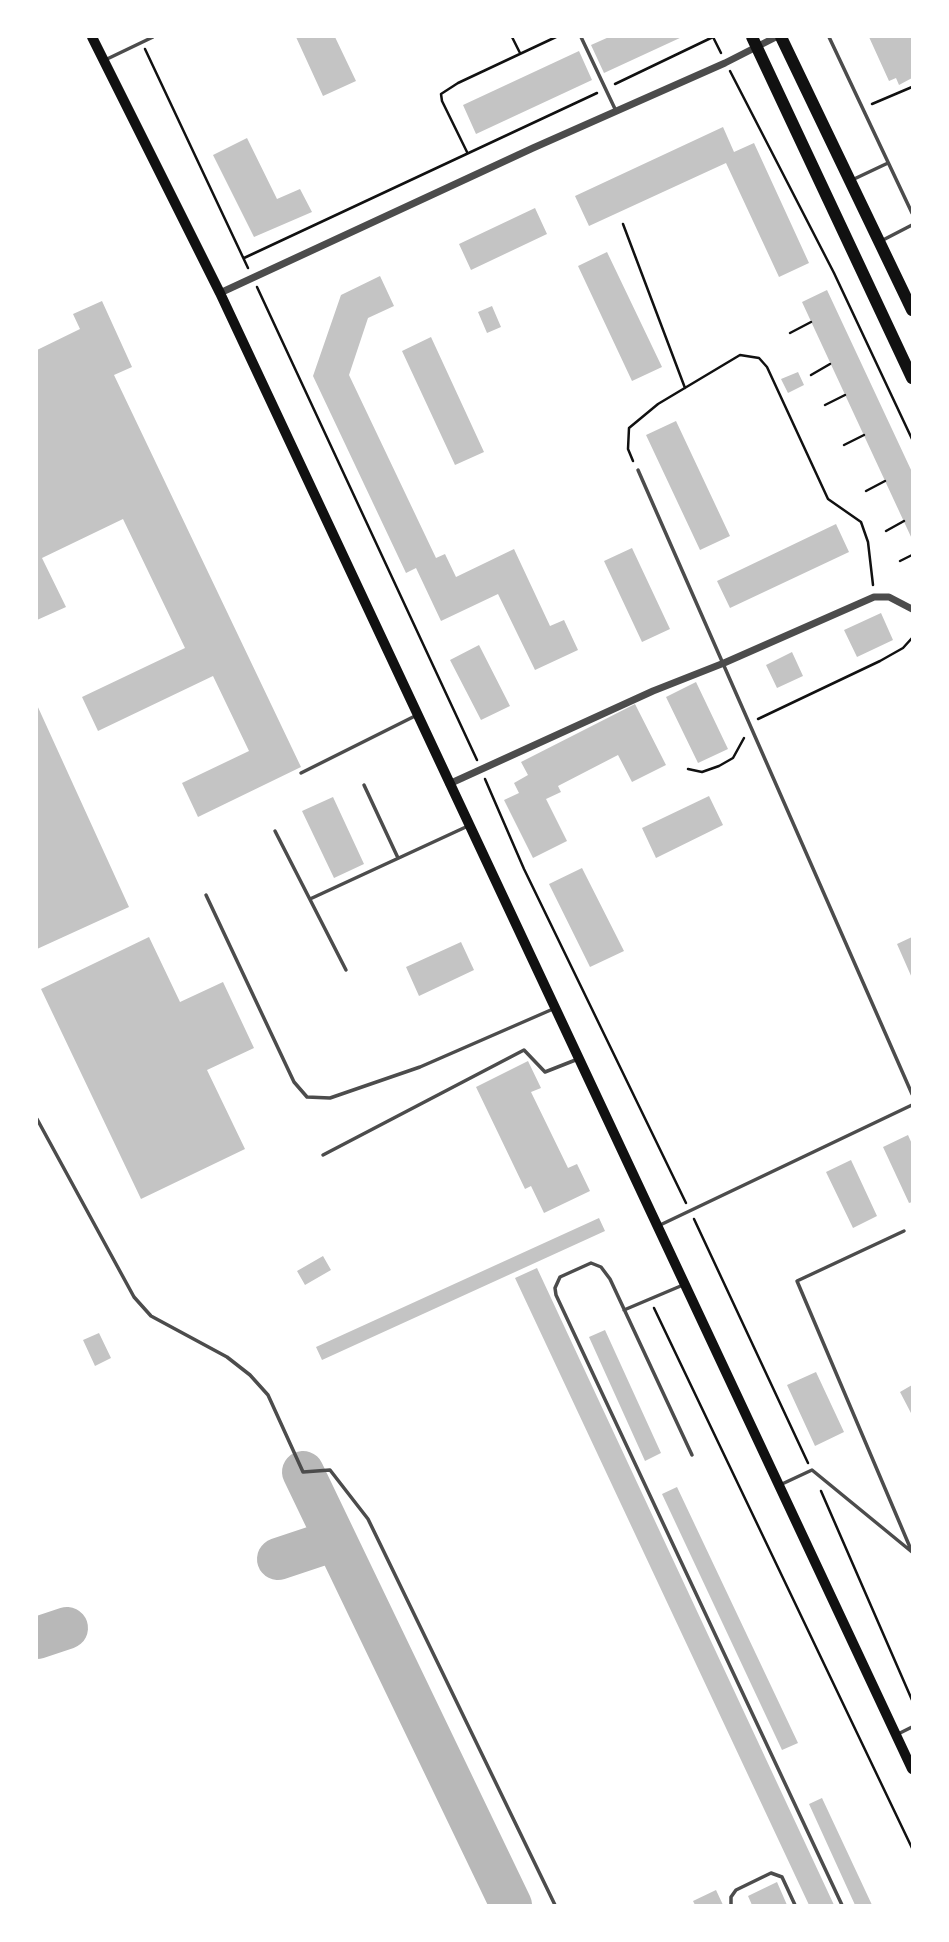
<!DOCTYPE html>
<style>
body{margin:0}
#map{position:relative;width:949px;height:1942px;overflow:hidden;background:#fff;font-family:"Fira Sans",sans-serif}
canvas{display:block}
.frame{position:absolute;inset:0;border:38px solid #fff;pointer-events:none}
</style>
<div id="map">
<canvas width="949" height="1942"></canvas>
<div class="frame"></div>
</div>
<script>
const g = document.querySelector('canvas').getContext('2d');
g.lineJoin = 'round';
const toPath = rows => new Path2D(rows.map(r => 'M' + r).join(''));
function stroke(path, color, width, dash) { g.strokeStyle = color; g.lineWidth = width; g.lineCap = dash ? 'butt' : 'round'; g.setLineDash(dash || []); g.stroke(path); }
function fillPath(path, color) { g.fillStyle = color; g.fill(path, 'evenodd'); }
const taxiway = toPath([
 [303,1472,511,1905],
 [278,1559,335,1540],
 [37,1638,67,1628]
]);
const building = toPath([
 [296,37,335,37,356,81,323,96],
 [609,37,682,37,604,73,591,45],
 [869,37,912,37,912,78,899,85,896,78,889,81],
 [579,51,592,80,476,134,463,105],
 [723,127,734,152,754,143,809,263,779,277,726,163,589,226,575,196],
 [247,138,277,199,300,189,312,212,254,237,213,155],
 [535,208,547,234,471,270,459,244],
 [607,252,662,367,632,381,578,266],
 [380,276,394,306,368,318,349,375,436,558,445,554,456,577,514,549,550,626,564,620,578,650,535,670,498,594,441,621,416,568,406,573,313,376,341,295],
 [827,290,912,472,912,539,802,302],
 [102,301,132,367,114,375,301,767,198,817,182,783,249,751,213,676,98,731,82,697,185,648,123,519,42,558,66,607,37,620,37,350,80,329,73,314],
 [492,306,501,327,487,333,478,312],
 [431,337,484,452,455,465,402,351],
 [798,372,804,385,788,393,781,379],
 [676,421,730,536,700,550,646,435],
 [836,524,849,552,730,608,717,581],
 [632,548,670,629,642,642,604,561],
 [881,613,893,640,857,657,844,630],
 [479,645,510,706,481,720,450,660],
 [792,652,803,676,777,688,766,665],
 [696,682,728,749,698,763,666,697],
 [635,704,666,765,632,782,618,755,558,786,561,792,546,799,567,841,533,858,504,800,519,793,514,783,528,775,521,762],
 [37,705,129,907,37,949],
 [709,796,723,825,656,858,642,828],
 [333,797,364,864,334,878,302,811],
 [582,868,624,951,590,967,549,884],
 [149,937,180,1002,223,982,254,1048,207,1070,245,1149,141,1199,41,989],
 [912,937,912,978,897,944],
 [461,942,474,970,419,996,406,967],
 [528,1061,541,1088,531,1092,568,1168,577,1164,590,1191,544,1213,531,1186,525,1189,476,1087],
 [908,1135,912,1144,912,1202,909,1203,883,1147],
 [851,1160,877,1216,853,1228,826,1172],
 [599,1218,605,1231,322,1360,316,1347],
 [323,1256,331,1270,305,1285,297,1271],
 [537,1268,834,1905,809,1905,515,1278],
 [605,1330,661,1453,645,1461,589,1337],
 [99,1333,111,1358,95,1366,83,1340],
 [816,1372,844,1432,815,1446,787,1385],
 [912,1385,912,1415,900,1392],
 [677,1487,798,1743,782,1750,662,1494],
 [822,1798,872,1905,855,1905,809,1804],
 [777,1882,787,1905,752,1905,748,1896],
 [716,1890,723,1905,695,1905,693,1901]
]);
const path = toPath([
 [512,37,520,53],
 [713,37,721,53],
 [145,49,248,268],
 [730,71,834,273,912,439],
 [615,84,713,37],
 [872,104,912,87],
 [467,152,442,101,441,94,458,83,556,37],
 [623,224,685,388],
 [244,258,597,93],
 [257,287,477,760],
 [790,333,811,322],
 [811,375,830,364],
 [825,405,845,395],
 [844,445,864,435],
 [633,461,628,449,629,428,658,404,740,355,759,358,767,367,828,499,861,522,868,542,873,585],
 [866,491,885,481],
 [886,531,904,521],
 [900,561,912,555],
 [758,719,880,661,903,648,912,638],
 [688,769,702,772,719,766,733,758,744,738],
 [485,779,524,869,686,1203],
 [694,1219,808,1463],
 [654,1308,912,1848],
 [821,1491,912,1700]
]);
const service = toPath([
 [581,37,616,111],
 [829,37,912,213],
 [105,60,153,37],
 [852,180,888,163],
 [883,240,912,225],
 [638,470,912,1094],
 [301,773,415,716],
 [364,785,398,858],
 [275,831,346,970],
 [206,895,294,1082,307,1097,330,1098,420,1067,553,1009],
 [310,899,468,826],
 [37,1119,134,1297,151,1316,227,1357,250,1375,268,1395,303,1472,330,1470,368,1519,555,1905],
 [323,1155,524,1050,545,1072,578,1059],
 [658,1226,912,1105],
 [624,1310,683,1285],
 [692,1455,610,1279,601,1267,591,1263,560,1277,555,1288,556,1295,842,1905],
 [782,1484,812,1470,912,1552,797,1281,904,1231],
 [898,1734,912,1727],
 [731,1905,731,1897,736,1890,771,1873,782,1877,795,1905]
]);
const minor = toPath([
 [220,293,533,148,725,63,776,37],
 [449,784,653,691,724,663,874,597,889,597,912,609]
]);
const secondary = toPath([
 [92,37,220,293,912,1769]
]);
const primary = toPath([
 [752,37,912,378],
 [781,37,912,310]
]);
stroke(taxiway, '#b8b8b8', 42);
fillPath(building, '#c4c4c4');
stroke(path, '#111', 2.5);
stroke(service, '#4c4c4c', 3.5);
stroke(minor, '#4c4c4c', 7);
stroke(secondary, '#111', 10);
stroke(primary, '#111', 12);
</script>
